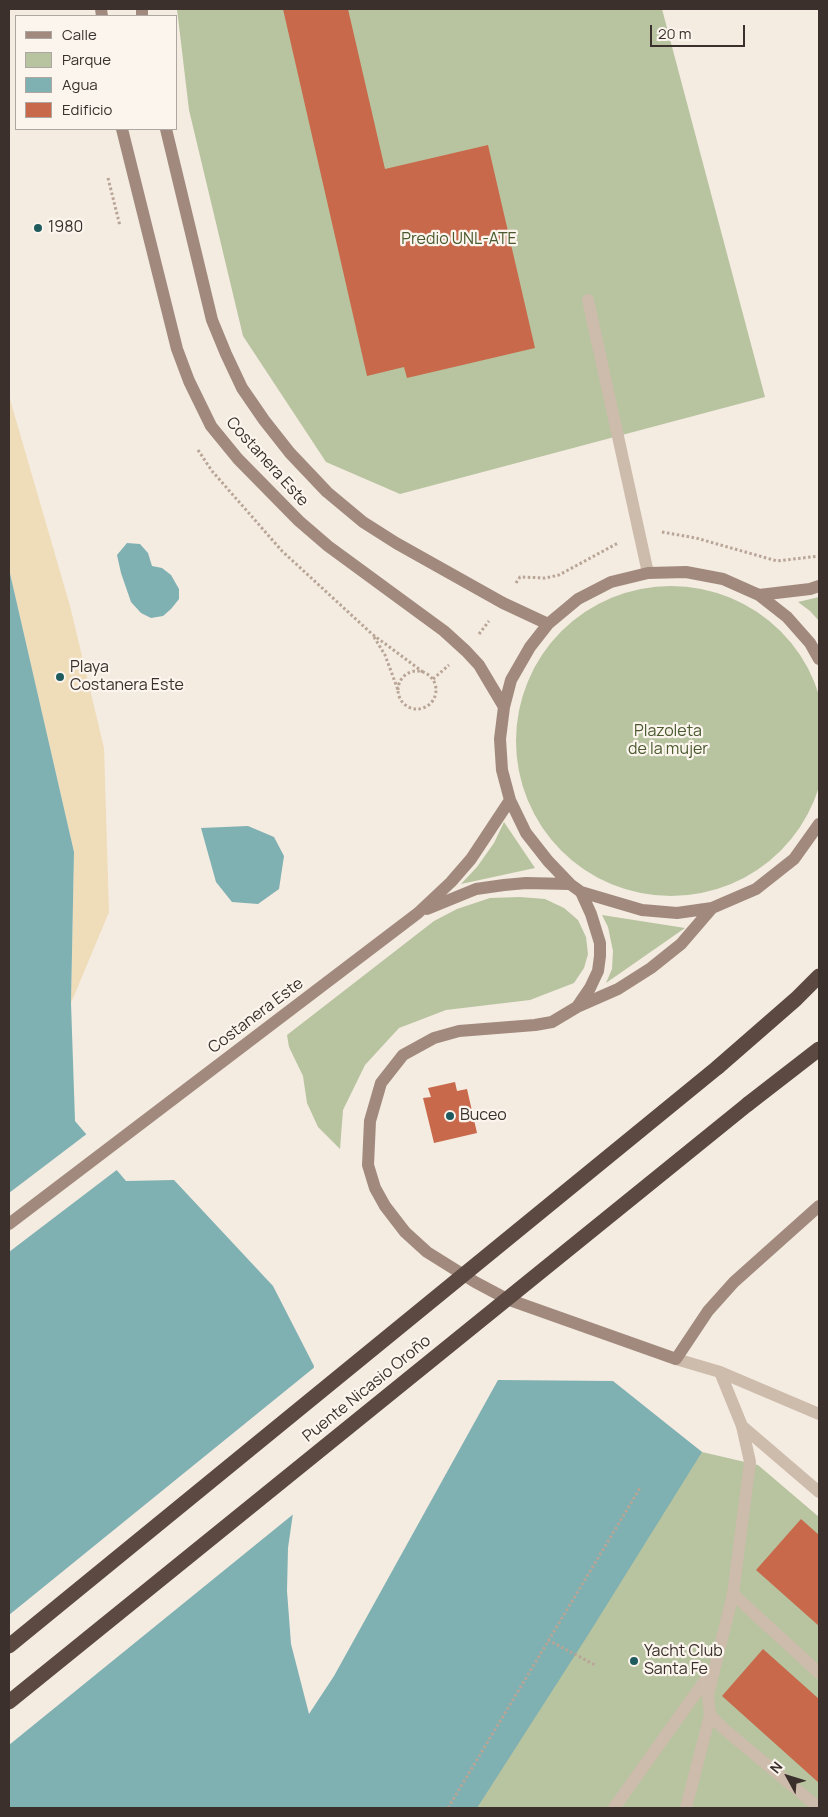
<!DOCTYPE html>
<meta charset="utf-8">
<style>
body{margin:0}
#map{position:relative;width:828px;height:1817px;overflow:hidden;background:#f4ebe1;font-family:Manrope,sans-serif}
canvas{display:block}
.frame{position:absolute;inset:0;border:10px solid #3b302b;pointer-events:none}
.legend{position:absolute;left:15px;top:15px;width:162px;height:115px;box-sizing:border-box;background:#fbf5ee;border:1px solid #aea6a0;margin:0;padding:6px 9px;list-style:none;font-size:15px;color:#3b302b}
.legend li{display:flex;align-items:center;gap:10px;height:25px}
.legend b{width:25px;border:1px solid #aea6a0}
.north{position:absolute;left:763px;top:1752px;width:50px;height:50px;-webkit-text-stroke:4px #fbf5ee;paint-order:stroke;rotate:309deg;font-size:14px;font-weight:700;line-height:20px;text-align:center;color:#3b302b}
.north::after{content:'';display:block;margin:auto;width:18px;height:22px;background:#3b302b;clip-path:polygon(50% 0,100% 100%,50% 72%,0 100%)}
.scale{position:absolute;left:650px;top:25px;width:95px;height:22px;box-sizing:border-box;border:2px solid #3b302b;border-top:0;padding-left:6px;font-size:15px;line-height:18px;white-space:nowrap;color:#3b302b;-webkit-text-stroke:4px #fbf5ee;paint-order:stroke}
</style>
<div id="map">
<canvas width="828" height="1817"></canvas>
<div class="frame"></div>
<ul class="legend">
<li><b style="height:6px;background:#a18a7d"></b>Calle</li>
<li><b style="height:14px;background:#b8c4a0"></b>Parque</li>
<li><b style="height:14px;background:#7fb0b2"></b>Agua</li>
<li><b style="height:14px;background:#c8694b"></b>Edificio</li>
</ul>
<div class="north">N</div>
<div class="scale">20 m</div>
</div>
<script>
const g = document.querySelector('canvas').getContext('2d');
g.lineJoin = 'round';
function fillPath(path, color) { g.fillStyle = color; g.fill(path, 'evenodd'); }
const toPath = rows => new Path2D(rows.map(r => 'M' + r).join(''));
function stroke(path, color, width, dash) { g.strokeStyle = color; g.lineWidth = width; g.lineCap = dash ? 'butt' : 'round'; g.setLineDash(dash || []); g.stroke(path); }
function drawText(font, color, halo, rows, align = 'center') {
  g.font = font + ' Manrope,sans-serif'; g.lineWidth = 4.5; g.setLineDash([]); g.textBaseline = 'middle'; g.strokeStyle = halo; g.fillStyle = color; for (const [text, x, y, turn = 0] of rows) {
    g.save(); g.translate(x, y); g.rotate((+turn || 0) * Math.PI / 180); g.textAlign = isNaN(turn) ? turn : align; if (halo) g.strokeText(text, 0, 0); g.fillText(text, 0, 0); g.restore();
  }
}
const green = toPath([
 [177,9,662,9,765,397,400,494,326,462,243,336,189,110],
 '516 741a155 155 0 1 1 310 0a155 155 0 1 1-310 0Z',
 [819,597,819,621,810,611,798,602],
 [504,822,535,868,461,884,477,867,494,843],
 [520,897,545,899,564,908,578,920,586,937,588,954,584,968,574,983,530,1000,446,1010,399,1028,365,1065,343,1110,340,1149,318,1127,307,1103,303,1076,289,1047,287,1035,434,921,457,909,490,898],
 [602,915,685,928,606,983,612,969,613,951,608,927],
 [623,1392,702,1452,758,1465,819,1517,819,1808,359,1808]
]);
const sand = toPath([
 [9,396,70,606,104,748,109,912,71,1003,74,852,9,569]
]);
const water = toPath([
 [127,543,140,544,148,553,152,566,162,568,171,575,179,589,179,599,171,609,163,616,151,618,141,613,131,602,121,573,117,555],
 [9,569,74,852,71,1003,75,1121,126,1181,174,1180,273,1286,314,1366,288,1548,287,1591,291,1644,309,1714,334,1676,498,1380,613,1381,702,1452,588,1635,477,1808,9,1808],
 [248,826,274,837,284,856,279,889,258,904,232,902,216,882,201,828]
]);
const pier = toPath([
 [88,1133,118,1169,9,1252,9,1193],
 [316,1366,296,1512,9,1745,9,1615]
]);
const building = toPath([
 [283,9,348,9,385,169,488,145,535,348,407,378,404,367,367,376],
 [455,1082,457,1091,467,1089,477,1133,434,1143,423,1098,431,1097,428,1088],
 [801,1519,819,1535,819,1626,756,1570],
 [763,1649,819,1699,819,1783,722,1696]
]);
const path = toPath([
 [108,178,120,226],
 [198,450,212,471,282,551,372,634,423,672],
 [662,532,696,538,777,561,819,556],
 [516,583,520,577,545,578,559,575,618,543],
 [479,634,489,621],
 [374,637,385,655,398,690],
 '398 690a19 19 0 1 1 38 0a19 19 0 1 1-38 0Z',
 [433,679,449,665],
 [548,1640,595,1665],
 [448,1808,640,1488]
]);
const lane = toPath([
 [588,300,648,573],
 [742,1426,750,1462,733,1594,708,1695,710,1715,724,1729,819,1808],
 [733,1594,819,1673],
 [614,1808,711,1672],
 [686,1808,710,1715]
]);
const street = toPath([
 [676,1359,720,1372,819,1414],
 [720,1372,742,1426,819,1492]
]);
const secondary = toPath([
 [101,9,102,16],
 [142,9,142,16],
 [122,129,177,349,189,381,211,426,238,459,299,521,328,546,444,631,466,651,479,665,504,707],
 [166,129,212,320,226,354,242,388,264,420,290,453,327,492,363,522,396,543,503,603,548,624],
 [759,595,810,589,819,586],
 [819,659,810,643,787,617,759,595,723,579,686,572,648,573,611,582,578,599,548,624,530,647,511,680,504,707,500,739,502,770,510,800,526,833,548,861,570,884,581,892,642,910,677,913,712,908,756,889,794,859,819,824],
 [712,908,681,944,651,968,618,989,577,1007,552,1022,535,1025,459,1031,434,1038,403,1055,381,1083,370,1121,368,1165,375,1188,385,1206,405,1232,427,1252,475,1282,507,1299,676,1359,708,1311,734,1282,819,1206],
 [427,909,476,889,504,885,526,883,570,884],
 [577,1007,590,988,598,971,600,956,600,943,591,914,581,892],
 [9,1224,418,913,451,882,471,859,510,800]
]);
const highway = toPath([
 [718,1067,796,999,819,976],
 [748,1104,819,1049]
]);
const highwayBridge = toPath([
 [9,1646,718,1067],
 [9,1702,748,1104]
]);
const markers = [
 [38,228,5,"#1f5a5e"],
 [60,677,5,"#1f5a5e"],
 [450,1116,5,"#1f5a5e"],
 [634,1661,5,"#1f5a5e"]
];
const poiNames = [
 ["1980",48,228],
 ["Playa",70,668],
 ["Costanera Este",70,686],
 ["Buceo",460,1116],
 ["Yacht Club",644,1652],
 ["Santa Fe",644,1670]
];
const parkNames = [
 ["Predio UNL-ATE",459,240],
 ["Plazoleta",668,732],
 ["de la mujer",668,750]
];
const streetNames = [
 ["Costanera Este",267,462,48],
 ["Costanera Este",256,1016,-37],
 ["Puente Nicasio Oroño",367,1389,-39]
];
fillPath(green, '#b8c4a0');
fillPath(sand, '#efdcb8');
fillPath(water, '#7fb0b2');
fillPath(pier, '#f4ebe1');
fillPath(building, '#c8694b');
stroke(path, '#b9a596', 3, [2.5, 2.5]);
stroke(lane, '#cdbbac', 12);
stroke(street, '#cdbbac', 12);
stroke(secondary, '#a18a7d', 12);
stroke(highway, '#5c4a42', 15);
stroke(highwayBridge, '#5c4a42', 15);
for (const [x, y, r, color] of markers) { const dot = new Path2D(); dot.arc(x, y, r, 0, 2 * Math.PI); g.fillStyle = color; g.fill(dot); stroke(dot, '#fbf5ee', 2); }
drawText('16px', '#3b302b', '#fbf5ee', poiNames, 'left');
drawText('16px', '#4a5a2e', '#fbf5ee', parkNames);
drawText('16px', '#3b302b', '#fbf5ee', streetNames);
</script>
